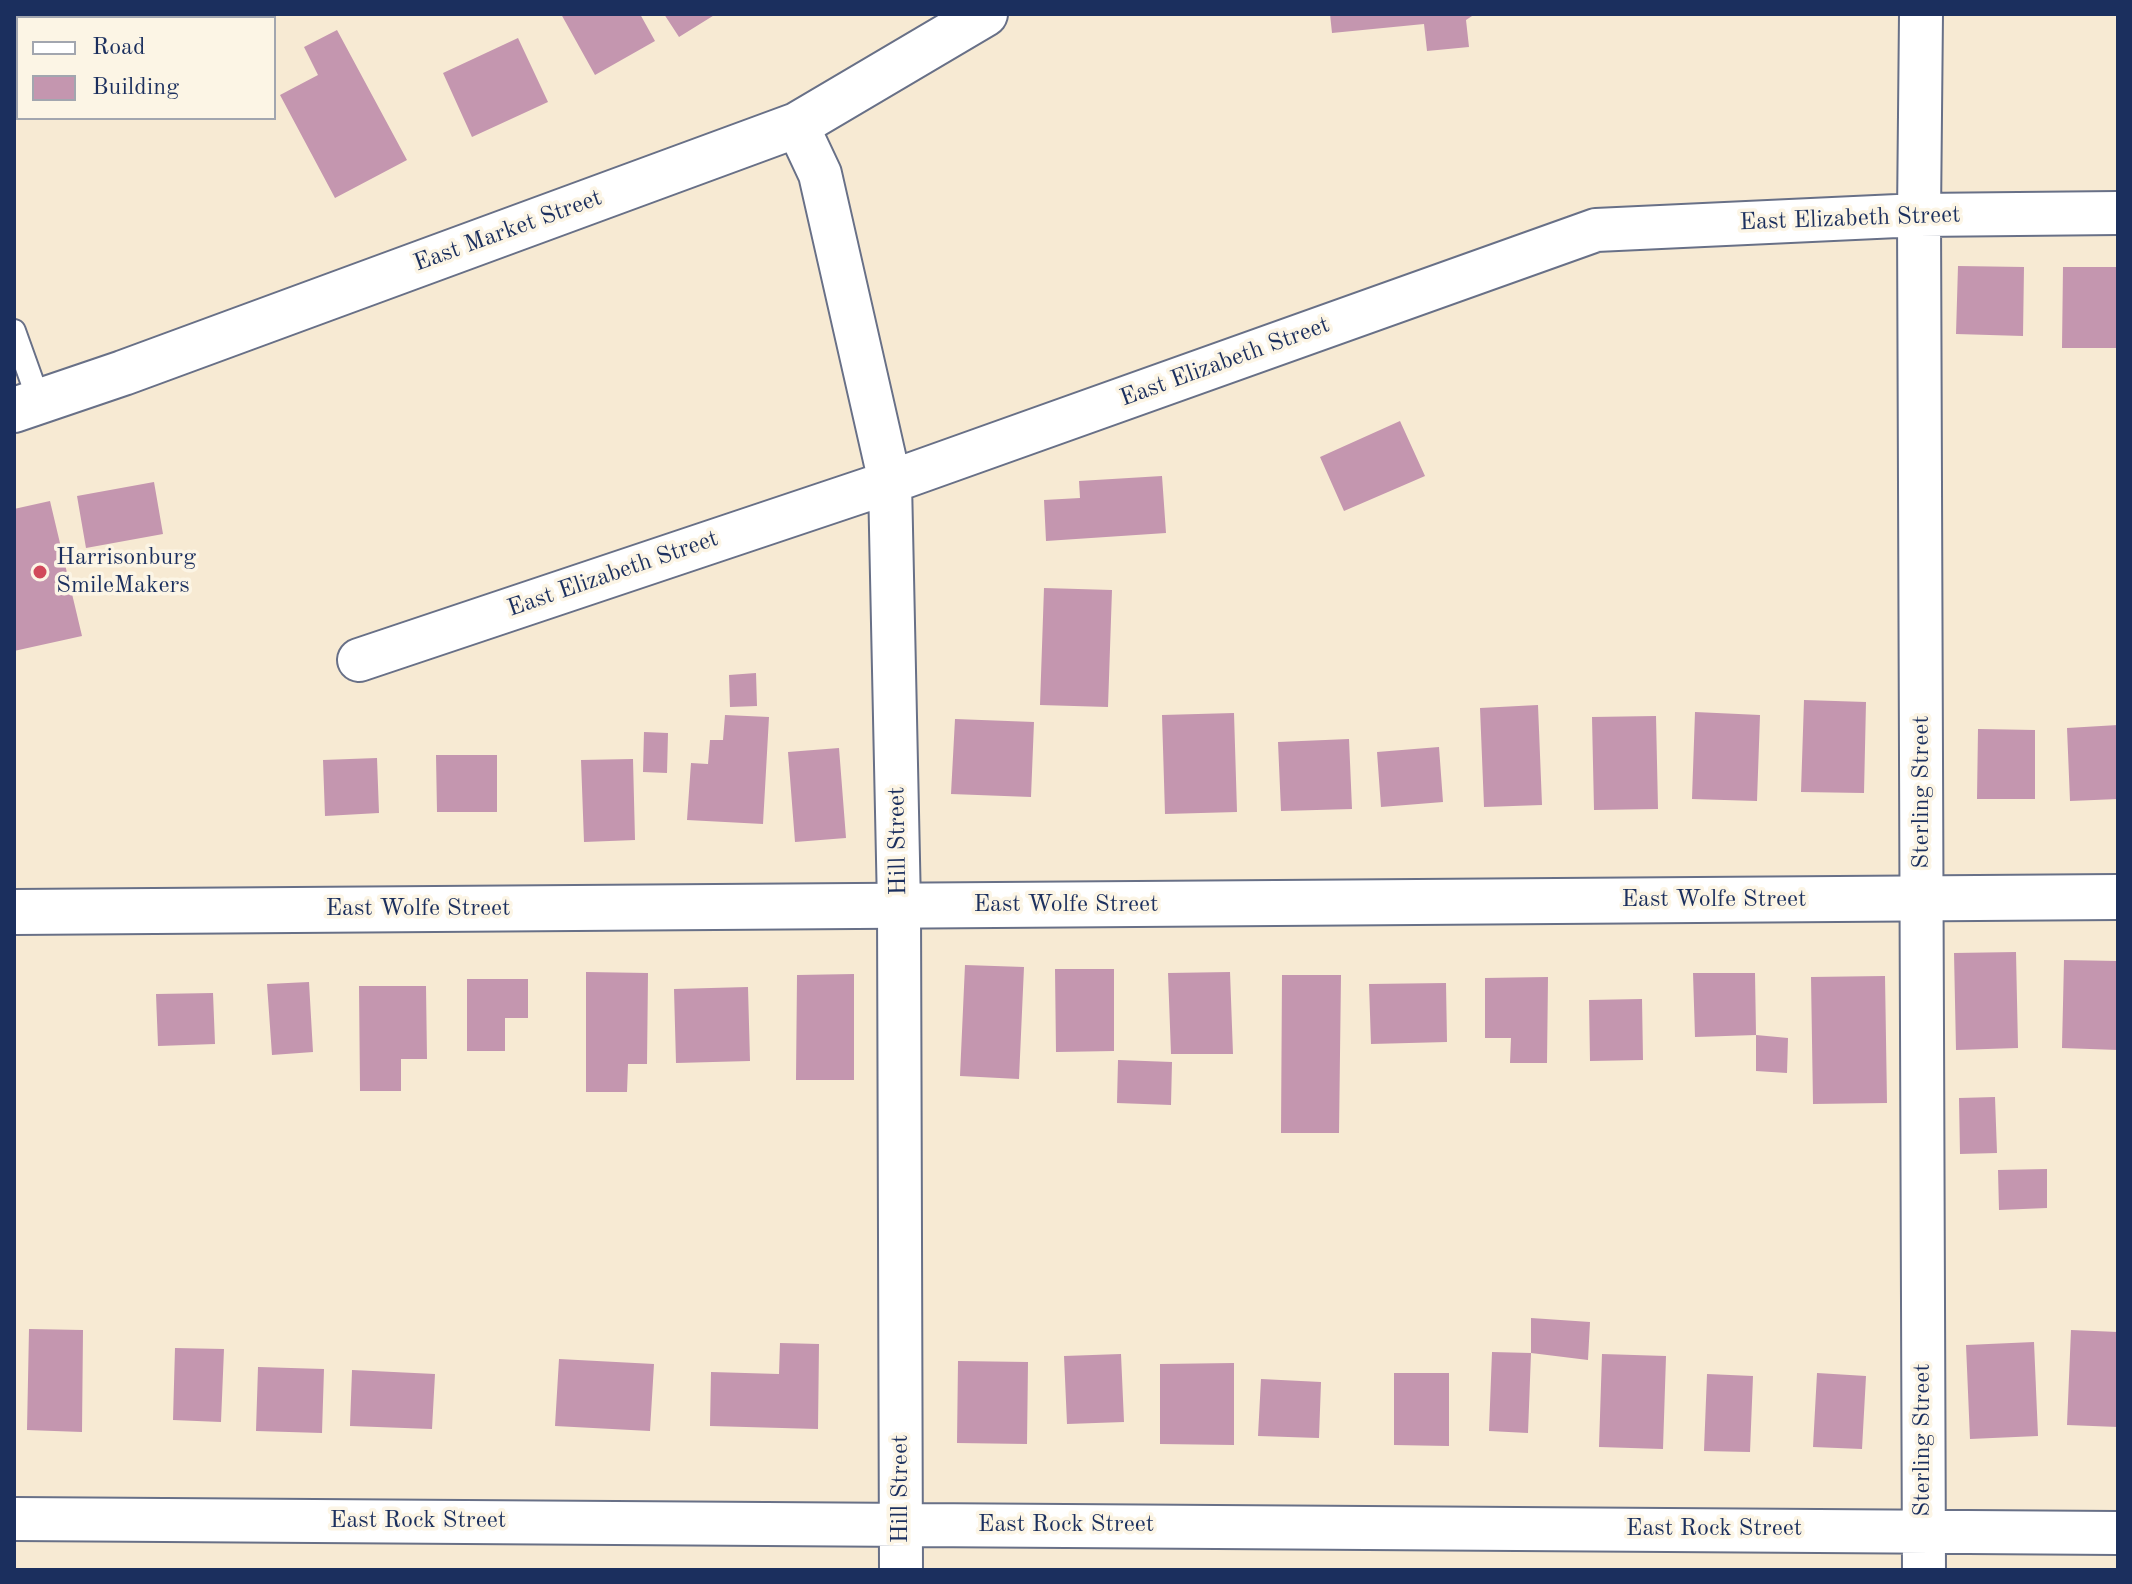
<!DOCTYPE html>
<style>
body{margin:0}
#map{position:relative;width:2132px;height:1584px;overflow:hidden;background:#f7ead3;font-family:"Old Standard TT",serif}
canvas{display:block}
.frame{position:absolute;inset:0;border:16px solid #1b2f5e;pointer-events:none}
.legend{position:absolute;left:16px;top:16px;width:260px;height:104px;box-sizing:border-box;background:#fcf5e5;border:2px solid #a2a6af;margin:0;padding:10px 14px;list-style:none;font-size:24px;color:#1b2f5e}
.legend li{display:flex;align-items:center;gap:16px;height:40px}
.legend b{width:40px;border:2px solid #a2a6af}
</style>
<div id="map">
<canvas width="2132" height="1584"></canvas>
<div class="frame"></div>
<ul class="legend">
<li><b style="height:10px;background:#fff"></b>Road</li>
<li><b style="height:22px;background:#c496af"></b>Building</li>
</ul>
</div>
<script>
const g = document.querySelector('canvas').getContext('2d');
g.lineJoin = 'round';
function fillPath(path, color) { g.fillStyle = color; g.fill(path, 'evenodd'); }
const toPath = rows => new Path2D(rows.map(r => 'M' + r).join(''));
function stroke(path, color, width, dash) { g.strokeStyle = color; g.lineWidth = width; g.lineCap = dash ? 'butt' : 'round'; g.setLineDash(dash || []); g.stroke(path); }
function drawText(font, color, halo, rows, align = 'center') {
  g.font = font + ' "Old Standard TT",serif'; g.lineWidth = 7; g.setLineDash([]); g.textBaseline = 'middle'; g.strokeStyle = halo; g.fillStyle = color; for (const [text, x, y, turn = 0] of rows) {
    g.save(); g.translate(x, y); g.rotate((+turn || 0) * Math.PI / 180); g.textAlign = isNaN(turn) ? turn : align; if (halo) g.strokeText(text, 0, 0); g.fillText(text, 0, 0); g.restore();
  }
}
const building = toPath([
 [561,14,640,14,655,41,595,75],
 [664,14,716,14,679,37],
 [1330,14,1475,14,1466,20,1469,47,1427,51,1424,24,1332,33],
 [337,30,407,160,335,198,280,95,318,75,304,47],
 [518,38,548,102,472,137,443,73],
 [1958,266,2024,267,2023,336,1956,334],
 [2063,267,2118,267,2117,348,2062,348],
 [1400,421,1425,476,1344,511,1320,457],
 [1162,476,1166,533,1046,541,1044,500,1080,498,1079,481],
 [154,482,163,534,86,548,77,496],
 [50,501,82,636,14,651,14,509],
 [1044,588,1112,590,1108,707,1040,705],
 [756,673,757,706,730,707,729,675],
 [1804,700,1866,702,1864,793,1801,792],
 [1538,705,1542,805,1484,807,1480,708],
 [1695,712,1760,715,1757,801,1692,799],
 [1234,713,1237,812,1165,814,1162,715],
 [725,715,769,717,763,824,687,820,691,763,708,764,710,740,723,740],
 [1656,716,1658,809,1594,810,1592,717],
 [955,719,1034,722,1031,797,951,794],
 [2118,725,2118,799,2070,801,2067,728],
 [1978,729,2035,730,2035,799,1977,799],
 [644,732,668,733,667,773,643,772],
 [1349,739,1352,809,1281,811,1278,742],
 [1439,747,1443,802,1381,807,1377,752],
 [839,748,846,838,795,842,788,752],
 [436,755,497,755,497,812,437,812],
 [377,758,379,813,325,816,323,760],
 [633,759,635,840,584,842,581,760],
 [2016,952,2018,1048,1956,1050,1954,953],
 [2064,960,2118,961,2118,1050,2062,1048],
 [965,965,1024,967,1019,1079,960,1076],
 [1055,969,1114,969,1114,1051,1056,1052],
 [586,972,648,973,647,1064,628,1064,627,1092,586,1092],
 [1230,972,1233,1054,1171,1054,1168,973],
 [1693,973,1755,973,1756,1035,1695,1037],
 [854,974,854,1080,796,1080,797,975],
 [1282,975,1341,975,1339,1133,1281,1133],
 [1885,976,1887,1103,1813,1104,1811,977],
 [1548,977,1547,1063,1510,1063,1511,1038,1485,1038,1485,978],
 [467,979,528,979,528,1018,505,1018,505,1051,467,1051],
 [309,982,313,1052,272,1055,267,984],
 [1446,983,1447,1042,1371,1044,1369,984],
 [359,986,426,986,427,1059,401,1059,401,1091,360,1091],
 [748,987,750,1061,676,1063,674,989],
 [213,993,215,1044,158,1046,156,994],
 [1642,999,1643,1060,1590,1061,1589,1000],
 [1756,1035,1788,1038,1787,1073,1756,1071],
 [1118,1060,1172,1062,1171,1105,1117,1103],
 [1995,1097,1997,1153,1960,1154,1959,1098],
 [2047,1169,2047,1208,1999,1210,1998,1170],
 [1531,1318,1590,1322,1588,1360,1531,1353],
 [29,1329,83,1330,82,1432,27,1430],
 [2071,1330,2118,1332,2118,1427,2067,1425],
 [2034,1342,2038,1436,1970,1439,1966,1345],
 [780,1343,819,1344,818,1429,710,1426,711,1372,779,1374],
 [175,1348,224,1349,221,1422,173,1420],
 [1492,1352,1531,1353,1528,1433,1489,1431],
 [1121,1354,1124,1422,1067,1424,1064,1356],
 [1602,1354,1666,1356,1663,1449,1599,1447],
 [559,1359,654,1364,650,1431,555,1426],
 [958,1361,1028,1362,1027,1444,957,1443],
 [1234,1363,1234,1445,1160,1444,1160,1364],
 [258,1367,324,1369,322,1433,256,1431],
 [352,1370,435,1374,432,1429,350,1426],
 [1394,1373,1449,1373,1449,1446,1394,1445],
 [1817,1373,1866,1376,1862,1449,1813,1447],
 [1707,1374,1753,1376,1750,1452,1704,1451],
 [1261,1379,1321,1382,1319,1438,1258,1436]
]);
const service = toPath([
 [14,331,39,401]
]);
const minor = toPath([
 [1921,14,1919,215,1924,1570],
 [797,125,820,174,890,482,899,906,901,1570],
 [359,660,890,482,1596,230,1919,215,2118,213],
 [14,1519,2118,1533]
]);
const tertiary = toPath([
 [14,912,2118,897]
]);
const primary = toPath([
 [14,410,123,373,797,125,985,14]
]);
const markers = [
 [40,572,8,"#d1495b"]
];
const streetNames = [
 ["East Elizabeth Street",1850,219,-2],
 ["East Market Street",508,231,-20],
 ["East Elizabeth Street",1225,362,-20],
 ["East Elizabeth Street",613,574,-19],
 ["Sterling Street",1922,792,-90],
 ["Hill Street",898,841,-91],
 ["East Wolfe Street",1714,900],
 ["East Wolfe Street",1066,905],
 ["East Wolfe Street",418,909],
 ["Sterling Street",1923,1440,-90],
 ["Hill Street",901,1489,-90],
 ["East Rock Street",418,1521],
 ["East Rock Street",1066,1525],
 ["East Rock Street",1714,1529]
];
const poiNames = [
 ["Harrisonburg",56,558],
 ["SmileMakers",56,586]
];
fillPath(building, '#c496af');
stroke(service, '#687087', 26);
stroke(minor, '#687087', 46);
stroke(tertiary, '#687087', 48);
stroke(primary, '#687087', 48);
stroke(service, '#fff', 22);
stroke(minor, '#fff', 42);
stroke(tertiary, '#fff', 44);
stroke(primary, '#fff', 44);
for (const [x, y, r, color] of markers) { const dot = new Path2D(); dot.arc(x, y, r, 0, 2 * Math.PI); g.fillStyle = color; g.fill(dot); stroke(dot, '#fcf5e5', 3); }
drawText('24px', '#1b2f5e', '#fcf5e5', streetNames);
drawText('24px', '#1b2f5e', '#fcf5e5', poiNames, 'left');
</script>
